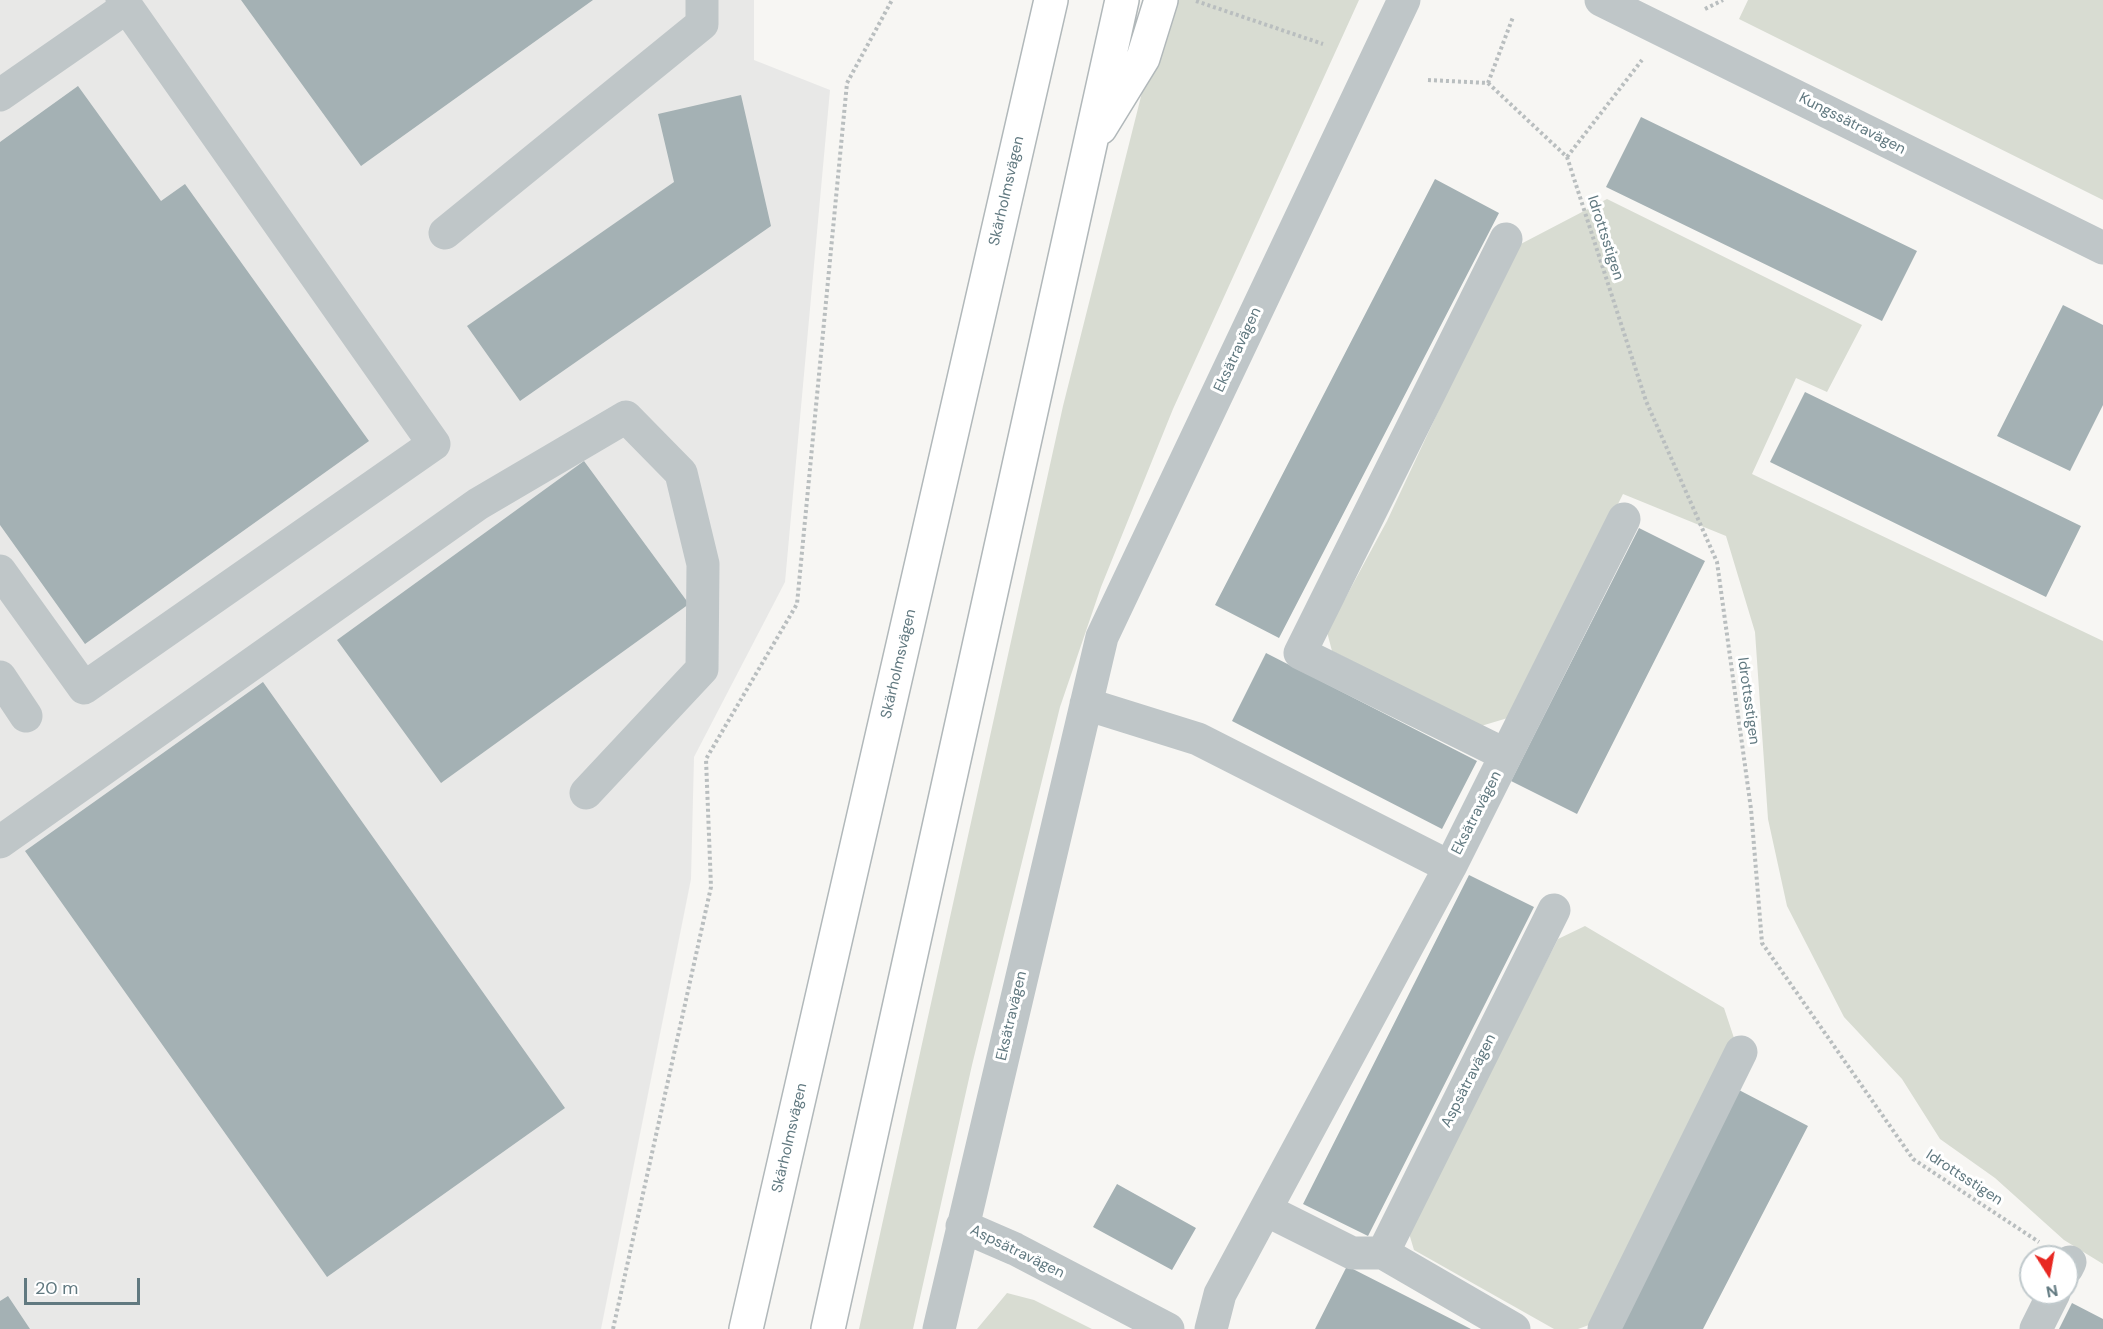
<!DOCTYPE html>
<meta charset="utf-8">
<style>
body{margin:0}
#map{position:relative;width:2103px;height:1329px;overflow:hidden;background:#f7f6f3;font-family:"DM Sans",sans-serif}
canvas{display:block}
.north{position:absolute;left:2019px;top:1245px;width:60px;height:60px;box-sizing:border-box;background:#fff;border:2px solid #c0c9cc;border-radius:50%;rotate:169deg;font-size:16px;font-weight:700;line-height:24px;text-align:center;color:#617980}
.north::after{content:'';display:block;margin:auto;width:21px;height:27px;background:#e82822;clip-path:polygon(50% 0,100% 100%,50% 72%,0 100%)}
.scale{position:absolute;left:24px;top:1278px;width:116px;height:27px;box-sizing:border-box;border:3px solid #617980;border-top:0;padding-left:8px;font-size:18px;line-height:21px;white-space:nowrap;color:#617980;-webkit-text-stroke:4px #fff;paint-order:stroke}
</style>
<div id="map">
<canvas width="2103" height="1329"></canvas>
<div class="north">N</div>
<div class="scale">20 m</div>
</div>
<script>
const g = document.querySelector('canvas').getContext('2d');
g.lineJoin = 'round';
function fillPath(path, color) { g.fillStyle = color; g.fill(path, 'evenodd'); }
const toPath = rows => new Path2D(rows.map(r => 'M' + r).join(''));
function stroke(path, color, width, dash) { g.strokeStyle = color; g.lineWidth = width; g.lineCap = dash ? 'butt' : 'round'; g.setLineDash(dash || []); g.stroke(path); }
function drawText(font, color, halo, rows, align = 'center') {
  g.font = font + ' "DM Sans",sans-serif'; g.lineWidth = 6; g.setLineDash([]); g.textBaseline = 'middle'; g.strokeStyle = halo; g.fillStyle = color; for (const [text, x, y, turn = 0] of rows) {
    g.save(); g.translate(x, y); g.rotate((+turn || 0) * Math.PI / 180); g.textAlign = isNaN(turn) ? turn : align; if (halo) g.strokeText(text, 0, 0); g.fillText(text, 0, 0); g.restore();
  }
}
const built = toPath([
 [0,0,754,0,754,60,830,90,785,582,694,757,691,879,601,1329,0,1329]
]);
const green = toPath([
 [1172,0,1359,0,1173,409,1101,587,1060,707,972,1065,913,1329,859,1329,1063,406,1159,25],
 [1748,0,2103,0,2103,200,1739,19],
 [1607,199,1862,325,1827,392,1796,378,1752,474,2103,641,2103,1264,2064,1240,1995,1178,1940,1139,1902,1079,1844,1017,1787,906,1768,819,1755,632,1726,536,1623,494,1511,717,1481,726,1332,651,1327,632,1387,521,1515,247],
 [1585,926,1724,1008,1734,1038,1589,1325,1578,1329,1554,1329,1414,1250,1408,1230,1558,939],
 [1007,1293,1034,1300,1092,1329,977,1329]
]);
const building = toPath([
 [241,0,593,0,361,166],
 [78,86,161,201,185,184,369,441,85,644,0,525,0,142],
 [741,95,771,226,520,401,467,326,674,182,658,114],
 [1641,117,1917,251,1882,321,1606,187],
 [1435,179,1499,213,1279,638,1215,605],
 [2063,305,2103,325,2103,405,2070,471,1997,436],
 [1805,392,2081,526,2046,597,1770,462],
 [584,461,689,604,441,783,337,640],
 [1639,528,1705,561,1577,814,1511,781],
 [1266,653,1477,761,1442,829,1232,721],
 [263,682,565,1108,327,1277,25,851],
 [1469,875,1534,907,1368,1236,1303,1204],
 [1739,1090,1808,1126,1703,1329,1616,1329],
 [1117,1184,1196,1228,1172,1270,1093,1227],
 [1347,1266,1471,1329,1315,1329],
 [8,1296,30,1329,0,1329,0,1301],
 [2072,1303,2103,1319,2103,1329,2059,1329]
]);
const path = toPath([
 [1196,1,1323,44],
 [1705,9,1723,0],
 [1428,80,1488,83,1567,157,1646,401,1717,562,1751,809,1762,943,1913,1159,2039,1242],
 [1488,83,1513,17],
 [1567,157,1642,60],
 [613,1329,711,887,706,759,797,604,847,83,892,0]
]);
const minor = toPath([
 [1601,0,2103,248],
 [0,95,127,7],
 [445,233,702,24,702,0],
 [0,571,84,688,434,444,122,0],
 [0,677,26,716],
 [1086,704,1198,739,1450,867],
 [1506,755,1300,653,1506,239],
 [0,842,478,504,626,417,681,473,703,564,702,669,586,793],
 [1266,1210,1352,1253,1383,1253],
 [962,1226,1015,1249,1168,1329],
 [2067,1268,2070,1262],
 [939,1329,1102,637,1404,0],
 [1211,1329,1220,1294,1450,867,1624,519],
 [1514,1329,1383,1253,1554,910],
 [1604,1329,1741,1052],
 [2036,1329,2054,1293]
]);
const major = toPath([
 [1100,128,1143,58,1161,0],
 [746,1329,1051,0],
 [828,1329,1122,0]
]);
const streetNames = [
 ["Kungssätravägen",1852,124,27],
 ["Skärholmsvägen",1007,191,-77],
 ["Idrottsstigen",1605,238,72],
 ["Eksätravägen",1238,350,-65],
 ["Skärholmsvägen",899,664,-77],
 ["Idrottsstigen",1748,701,82],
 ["Eksätravägen",1477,813,-63],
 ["Eksätravägen",1012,1016,-77],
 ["Aspsätravägen",1469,1081,-63],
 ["Skärholmsvägen",790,1138,-77],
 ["Idrottsstigen",1964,1178,33],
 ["Aspsätravägen",1017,1252,26]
];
fillPath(built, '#e8e8e7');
fillPath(green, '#d8dcd2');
fillPath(building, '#a4b1b4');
stroke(major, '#b1b8ba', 36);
stroke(path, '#b9bebf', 4, [3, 3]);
stroke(minor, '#bfc6c8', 33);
stroke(major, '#fff', 33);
drawText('15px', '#617980', '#fff', streetNames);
</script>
